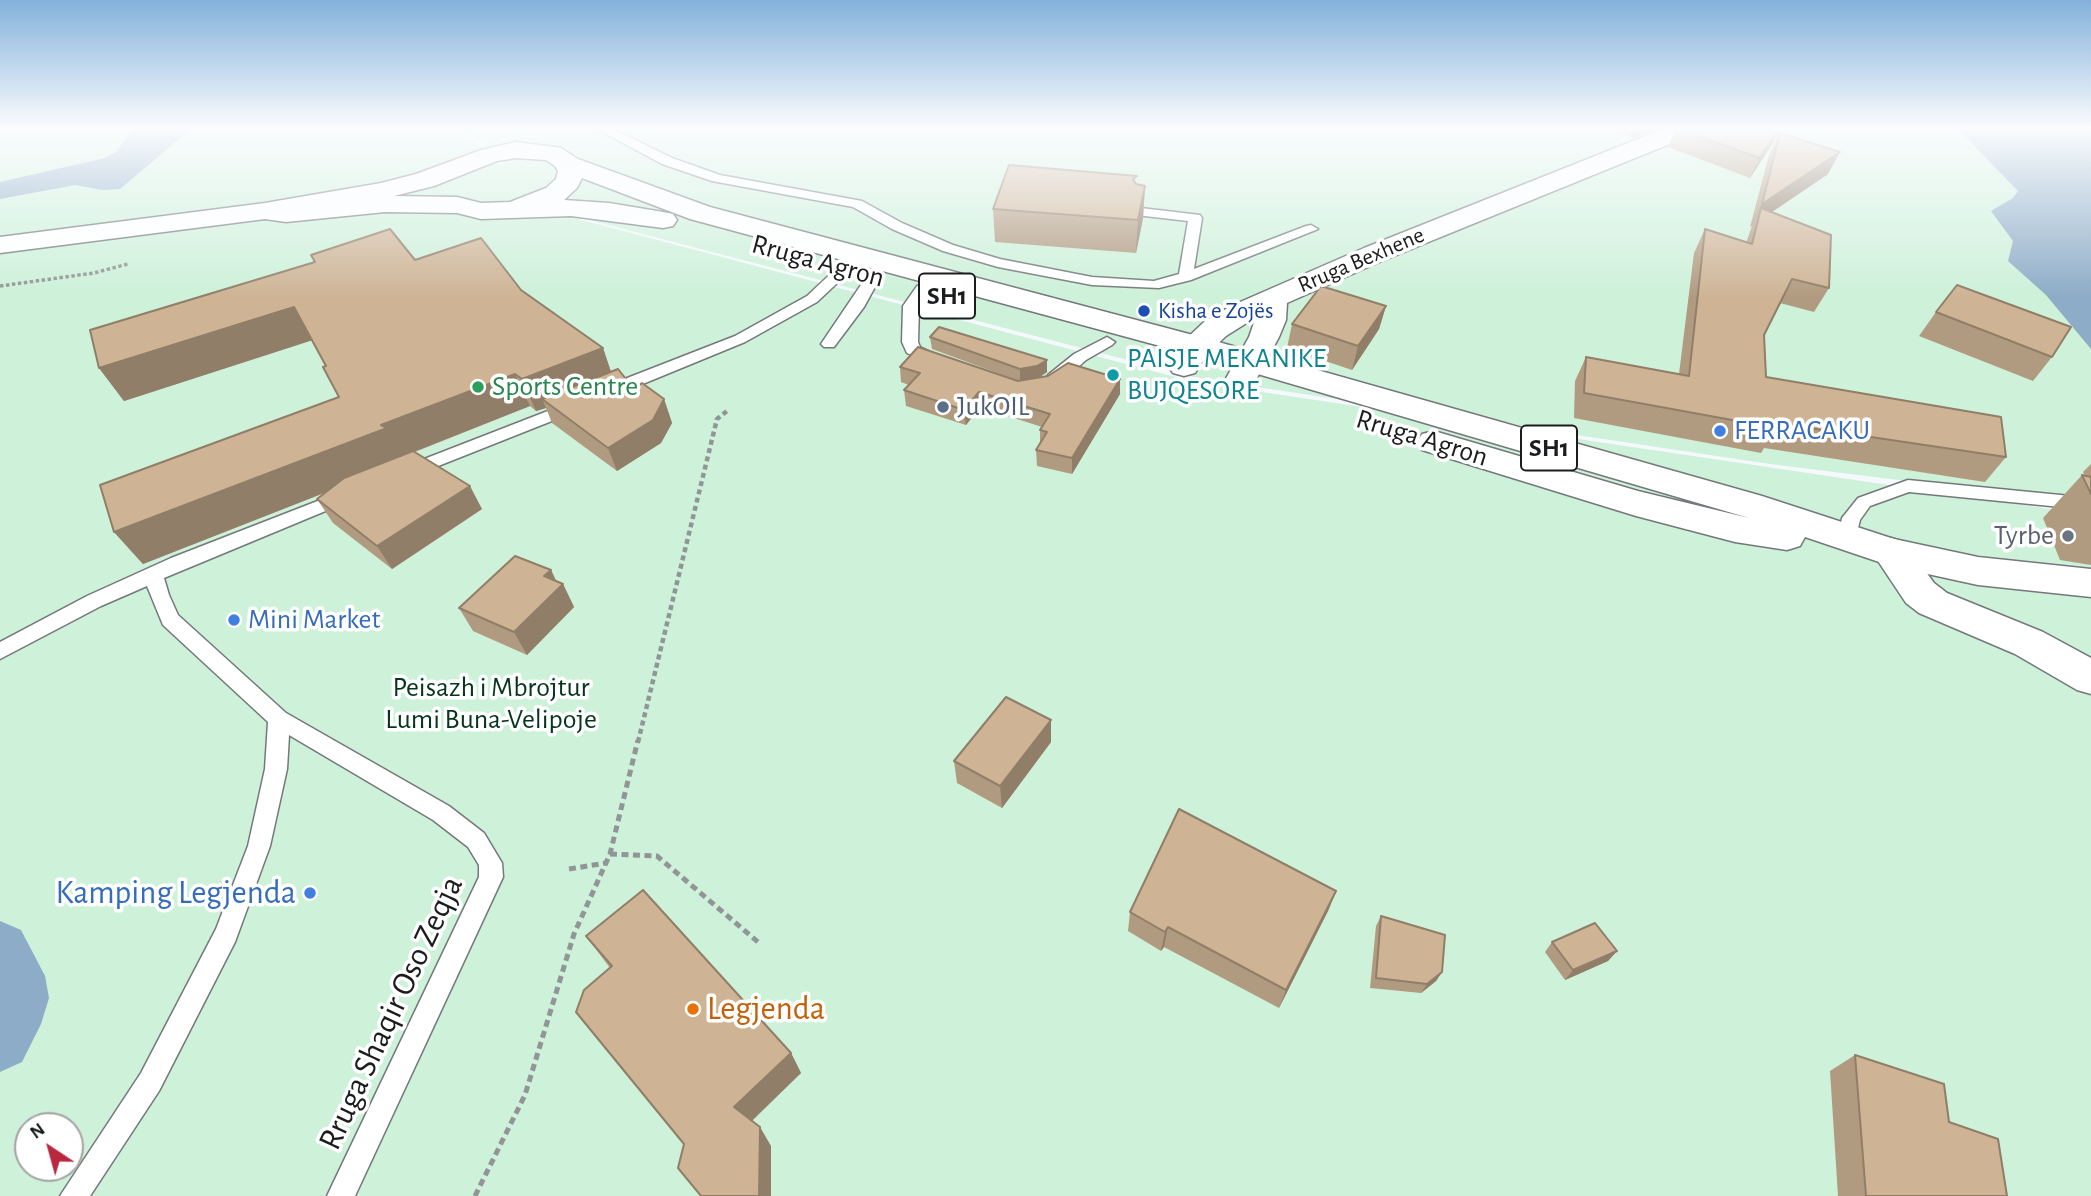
<!DOCTYPE html>
<meta charset="utf-8">
<style>
body{margin:0}
#map{position:relative;width:2091px;height:1196px;overflow:hidden;background:#f5f9fd;font-family:"Alegreya Sans",sans-serif}
canvas{display:block}
.north{position:absolute;left:14px;top:1112px;width:70px;height:70px;box-sizing:border-box;background:#fff;border:2px solid #a4a4a5;border-radius:50%;rotate:324deg;font-size:19px;font-weight:700;line-height:28px;text-align:center;color:#1b1c1d}
.north::after{content:'';display:block;margin:auto;width:24px;height:32px;background:#b9283f;clip-path:polygon(50% 0,100% 100%,50% 72%,0 100%)}
</style>
<div id="map">
<canvas width="2091" height="1196"></canvas>
<div class="north">N</div>
</div>
<script>
const g = document.querySelector('canvas').getContext('2d');
g.lineJoin = 'round';
function fillPath(path, color) { g.fillStyle = color; g.fill(path, 'evenodd'); }
const toPath = rows => new Path2D(rows.map(r => 'M' + r).join(''));
function stroke(path, color, width, dash) { g.strokeStyle = color; g.lineWidth = width; g.lineCap = dash ? 'butt' : 'round'; g.setLineDash(dash || []); g.stroke(path); }
function drawText(font, color, halo, rows, align = 'center') {
  g.font = font + ' "Alegreya Sans",sans-serif'; g.lineWidth = 7; g.setLineDash([]); g.textBaseline = 'middle'; g.strokeStyle = halo; g.fillStyle = color; for (const [text, x, y, turn = 0] of rows) {
    g.save(); g.translate(x, y); g.rotate((+turn || 0) * Math.PI / 180); g.textAlign = isNaN(turn) ? turn : align; if (halo) g.strokeText(text, 0, 0); g.fillText(text, 0, 0); g.restore();
  }
}
const green = toPath([
 [0,129,462,129,502,166,505,164,466,129,2091,129,2091,504,1770,464,1197,378,562,213,534,191,531,193,552,212,1194,382,2091,515,2091,1196,0,1196],
 [28,1126,70,1126,70,1168,28,1168]
]);
const water = toPath([
 [133,129,191,129,120,189,102,190,75,185,0,199,0,182,105,158,116,152],
 [1958,129,2091,129,2091,349,2046,295,2008,261,2013,241,1991,211,2013,198,2018,191]
]);
const canal = toPath([
 [0,921,21,930,45,976,49,998,41,1024,22,1062,0,1072,0,921]
]);
const pathFar2 = toPath([
 [0,286,94,273,128,264]
]);
const pathFar1 = toPath([
 [638,742,717,419,727,411]
]);
const path = toPath([
 [610,854,657,856,758,942],
 [569,869,606,863],
 [475,1196,525,1095,574,934,610,854,638,740]
]);
const service = toPath([
 [597,129,613,129,672,158,720,175,862,201,902,223,953,245,1000,259,1092,277,1154,281,1179,274,1188,221,1136,215,1134,212,1141,208,1200,215,1202,218,1194,269,1306,226,1311,225,1318,229,1191,280,1159,288,1092,285,998,267,943,251,892,229,853,207,712,181,662,164,597,129],
 [845,264,852,268,850,271,817,302,745,342,611,397,599,397,597,393,599,389,735,336,807,296,840,265,845,264],
 [874,272,881,276,864,307,834,347,824,347,821,344,869,273,874,272],
 [922,285,929,289,919,306,918,342,920,347,942,358,944,361,942,364,936,366,907,353,902,342,903,306,917,286,922,285],
 [1107,337,1115,342,1112,345,1086,360,1060,383,1048,383,1046,379,1048,375,1074,354,1107,337],
 [571,402,577,403,579,407,577,411,413,476,407,478,398,472,401,468,571,402],
 [1908,480,2091,498,2091,510,1909,492,1870,506,1860,520,1854,544,1840,544,1838,539,1842,518,1858,498,1908,480],
 [346,490,352,492,355,496,352,500,164,578,169,595,178,615,286,713,449,806,484,833,502,863,503,877,355,1196,327,1196,479,877,479,865,468,847,433,820,289,735,287,769,270,846,235,942,159,1091,90,1196,60,1196,141,1073,216,929,248,846,265,769,268,722,163,625,147,586,101,606,0,659,0,642,87,596,171,558,346,490]
]);
const minor = toPath([
 [1663,129,1697,129,1694,134,1384,260,1287,303,1286,320,1279,337,1251,389,1240,392,1229,389,1224,382,1249,337,1256,317,1226,336,1209,352,1195,373,1184,376,1173,373,1168,366,1186,339,1204,322,1231,306,1364,248,1663,129],
 [1891,538,1904,542,1934,583,1947,593,2043,632,2091,658,2091,694,2077,690,2015,654,1919,613,1906,603,1872,552,1878,542,1891,538]
]);
const primary = toPath([
 [516,142,561,148,578,159,710,207,1208,339,1762,496,1894,539,1978,557,2091,569,2091,597,1978,585,1891,566,1805,537,1800,546,1787,550,1735,542,1636,516,1422,450,1417,442,1422,434,1434,431,1638,491,1749,518,1186,353,690,219,582,178,577,188,564,200,609,203,663,212,673,214,677,220,673,226,663,228,571,216,481,219,457,213,385,212,286,222,265,219,0,253,0,237,265,203,381,183,416,174,481,150,516,142],
 [516,158,546,160,555,166,558,171,556,179,546,188,510,202,481,203,457,197,394,196,434,186,497,161,516,158]
]);
const wall = toPath([
 [1613,129,1656,129,1633,138],
 [1676,129,1782,129,1750,178,1668,147],
 [1780,133,1828,174,1772,212,1829,288,1814,312,1780,303,1764,335,1766,377,2006,457,1985,482,1764,448,1761,453,1574,418,1575,381,1586,357,1679,374,1694,253,1705,229,1746,243,1752,226,1750,227,1769,155],
 [1137,184,1145,186,1143,218,1136,253,995,242,993,209],
 [415,260,521,290,603,348,611,372,634,389,664,399,672,423,661,443,617,471,552,423,546,408,536,411,530,406,415,452,482,509,392,569,333,523,317,499,327,492,143,564,114,532,339,397,326,366,312,340,124,401,99,368],
 [1386,306,1379,329,1352,370,1287,348,1292,324],
 [1936,312,2052,357,2033,381,1919,336],
 [930,337,1047,372,1038,378,1120,394,1072,474,1037,466,1036,450,1040,444,1040,430,1042,427,980,407,966,425,906,406,904,390,909,385,901,382,900,367,1019,381,932,349],
 [2091,464,2091,565,2060,560,2043,518,2082,475,2085,476,2083,472],
 [551,570,556,581,563,584,574,607,527,655,473,631,459,608],
 [1051,720,1051,742,1002,808,957,783,954,761],
 [1336,891,1328,911,1279,1008,1164,947,1161,951,1128,931,1130,912],
 [1381,916,1442,972,1436,981,1421,993,1370,988,1376,926],
 [586,936,791,1053,801,1073,752,1121,771,1146,771,1196,684,1144,610,968],
 [1552,942,1617,951,1608,961,1565,980,1545,952],
 [1855,1055,1949,1122,2007,1196,1838,1196,1830,1071]
]);
const shadedWall = toPath([
 [1636,129,1656,129,1633,138],
 [1779,129,1782,129,1750,178,1759,158],
 [1840,152,1828,174,1757,222,1761,208,1750,227,1762,204],
 [1145,186,1143,218,1136,253,1138,220],
 [1386,306,1379,329,1352,370,1358,346],
 [294,307,313,340,124,401,99,368],
 [603,348,614,381,542,399,546,408,536,411,522,379],
 [1047,360,1047,372,1037,379,1020,381,1020,369],
 [515,374,530,406,403,456,405,461,143,564,114,532,381,425],
 [1120,379,1120,394,1072,474,1072,458],
 [979,392,980,407,966,425,964,410],
 [664,399,672,423,661,443,617,471,608,448],
 [470,486,482,509,392,569,377,546],
 [551,570,559,587,563,584,574,607,527,655,514,632,544,576],
 [1051,720,1051,742,1002,808,1000,786],
 [1336,891,1328,911,1279,1008,1286,990],
 [1168,927,1164,947,1161,951,1165,932],
 [1617,951,1608,961,1565,980,1573,970],
 [1442,972,1436,981,1421,993,1427,984],
 [791,1053,801,1073,746,1126,734,1107],
 [760,1127,771,1146,771,1196,759,1196]
]);
const building = toPath([
 [1680,129,1779,129,1759,158,1680,129],
 [1780,133,1840,152,1762,204,1780,133],
 [1009,165,1137,176,1133,179,1136,184,1145,186,1138,220,993,209,1009,165],
 [1761,208,1831,235,1829,288,1792,279,1764,335,1766,377,2001,417,2006,457,1776,423,1776,428,1584,393,1586,357,1689,376,1705,229,1752,244,1761,208],
 [390,229,415,260,481,238,521,290,603,348,522,379,515,374,381,425,387,428,114,532,100,485,339,397,323,367,326,366,294,307,99,368,90,330,315,262,311,255,390,229],
 [1957,285,2071,327,2052,357,1936,312,1957,285],
 [1321,286,1386,306,1358,346,1292,324,1321,286],
 [939,327,1047,360,1037,366,1020,369,930,337,939,327],
 [918,347,1018,381,1048,376,1068,363,1120,379,1072,458,1036,450,1047,432,1040,430,1050,414,979,392,964,410,904,390,920,373,900,367,918,347],
 [618,369,634,389,642,383,664,399,653,420,608,448,542,399,618,369],
 [413,451,470,486,377,546,317,499,344,478,413,451],
 [2082,475,2091,477,2091,494,2082,475],
 [515,556,551,570,544,576,563,584,514,632,459,608,515,556],
 [1006,697,1051,720,1000,786,954,761,1006,697],
 [1179,809,1336,891,1286,990,1168,927,1165,932,1130,912,1179,809],
 [643,890,791,1053,734,1107,760,1127,759,1196,701,1196,678,1168,684,1144,576,1012,584,990,612,966,586,936,643,890],
 [1381,916,1445,935,1442,972,1427,984,1376,978,1381,916],
 [1595,923,1617,951,1573,970,1552,942,1595,923],
 [1855,1055,1944,1084,1949,1122,1998,1139,2007,1196,1866,1196,1855,1055]
]);
const markers = [
 [1144,311,7,"#1a4fb4"],
 [1113,375,7,"#0f9aa8"],
 [478,387,7,"#2e9e5b"],
 [943,407,7,"#5c6f8a"],
 [1720,431,7,"#3f7fe0"],
 [2068,536,7,"#6b7280"],
 [234,620,7,"#3f7fe0"],
 [310,893,7,"#3f7fe0"],
 [693,1009,7,"#e8710a"]
];
const farStreetnames = [
 ["Rruga Bexhene",1361,260,-23]
];
const farTransitnames = [
 ["Kisha e Zojës",1158,311]
];
const shields = [
 [947,296,56],
 [1549,448,56]
];
const shieldNames = [
 ["SH1",947,296],
 ["SH1",1549,448]
];
const streetNames = [
 ["Rruga Agron",818,261,15],
 ["Rruga Agron",1422,438,17]
];
const cultureNames = [
 ["PAISJE MEKANIKE",1127,359],
 ["BUJQESORE",1127,391]
];
const leisureNames = [
 ["Sports Centre",492,387]
];
const serviceNames = [
 ["JukOIL",957,407]
];
const shopNames = [
 ["FERRACAKU",1734,431],
 ["Mini Market",248,620]
];
const worshipNames = [
 ["Tyrbe",2054,536]
];
const parkNames = [
 ["Peisazh i Mbrojtur",491,688],
 ["Lumi Buna-Velipoje",491,720]
];
const nearShopnames = [
 ["Kamping Legjenda",296,893]
];
const nearFoodnames = [
 ["Legjenda",707,1009]
];
const nearStreetnames = [
 ["Rruga Shaqir Oso Zeqja",391,1013,-65]
];
fillPath(green, '#cdf1d9');
fillPath(water, '#8dacc7');
fillPath(canal, '#8dacc7');
stroke(service, '#74787b', 3);
stroke(minor, '#74787b', 3);
stroke(primary, '#74787b', 3);
stroke(pathFar2, '#929598', 3.5, [3.5, 2.5]);
stroke(pathFar1, '#929598', 4.5, [5, 3.5]);
stroke(path, '#929598', 5, [7, 4.5]);
fillPath(service, '#fff');
fillPath(minor, '#fff');
fillPath(primary, '#fff');
fillPath(wall, '#b19b80');
fillPath(shadedWall, '#907e68');
fillPath(building, '#ceb495');
stroke(building, '#907e68', 2);
const sky = g.createLinearGradient(0, 0, 0, 297);
sky.addColorStop(0, '#83b1db');
sky.addColorStop(0.43, '#fafcfe');
sky.addColorStop(1, '#fafcfe00');
g.fillStyle = sky;
g.fillRect(0, 0, 2091, 297);
for (const [x, y, r, color] of markers) { const dot = new Path2D(); dot.arc(x, y, r, 0, 2 * Math.PI); g.fillStyle = color; g.fill(dot); stroke(dot, '#fff', 2.5); }
drawText('23px', '#1b1c1d', '#fff', farStreetnames);
drawText('23px', '#164399', '#fff', farTransitnames, 'left');
for (const [x, y, w] of shields) { const box = new Path2D(); box.roundRect(x - w / 2, y - 22.5, w, 45, 5); g.fillStyle = '#fff'; g.fill(box); stroke(box, '#1b1c1d', 2); }
drawText('bold 26px', '#1b1c1d', null, shieldNames);
drawText('28px', '#1b1c1d', '#fff', streetNames);
drawText('28px', '#0d838f', '#fff', cultureNames, 'left');
drawText('28px', '#27864d', '#fff', leisureNames, 'left');
drawText('28px', '#4e5e75', '#fff', serviceNames, 'left');
drawText('28px', '#366cbe', '#fff', shopNames, 'left');
drawText('28px', '#5b616d', '#fff', worshipNames, 'right');
drawText('28px', '#06351c', '#fff', parkNames);
drawText('33px', '#366cbe', '#fff', nearShopnames, 'right');
drawText('33px', '#c56008', '#fff', nearFoodnames, 'left');
drawText('33px', '#1b1c1d', '#fff', nearStreetnames);
</script>
